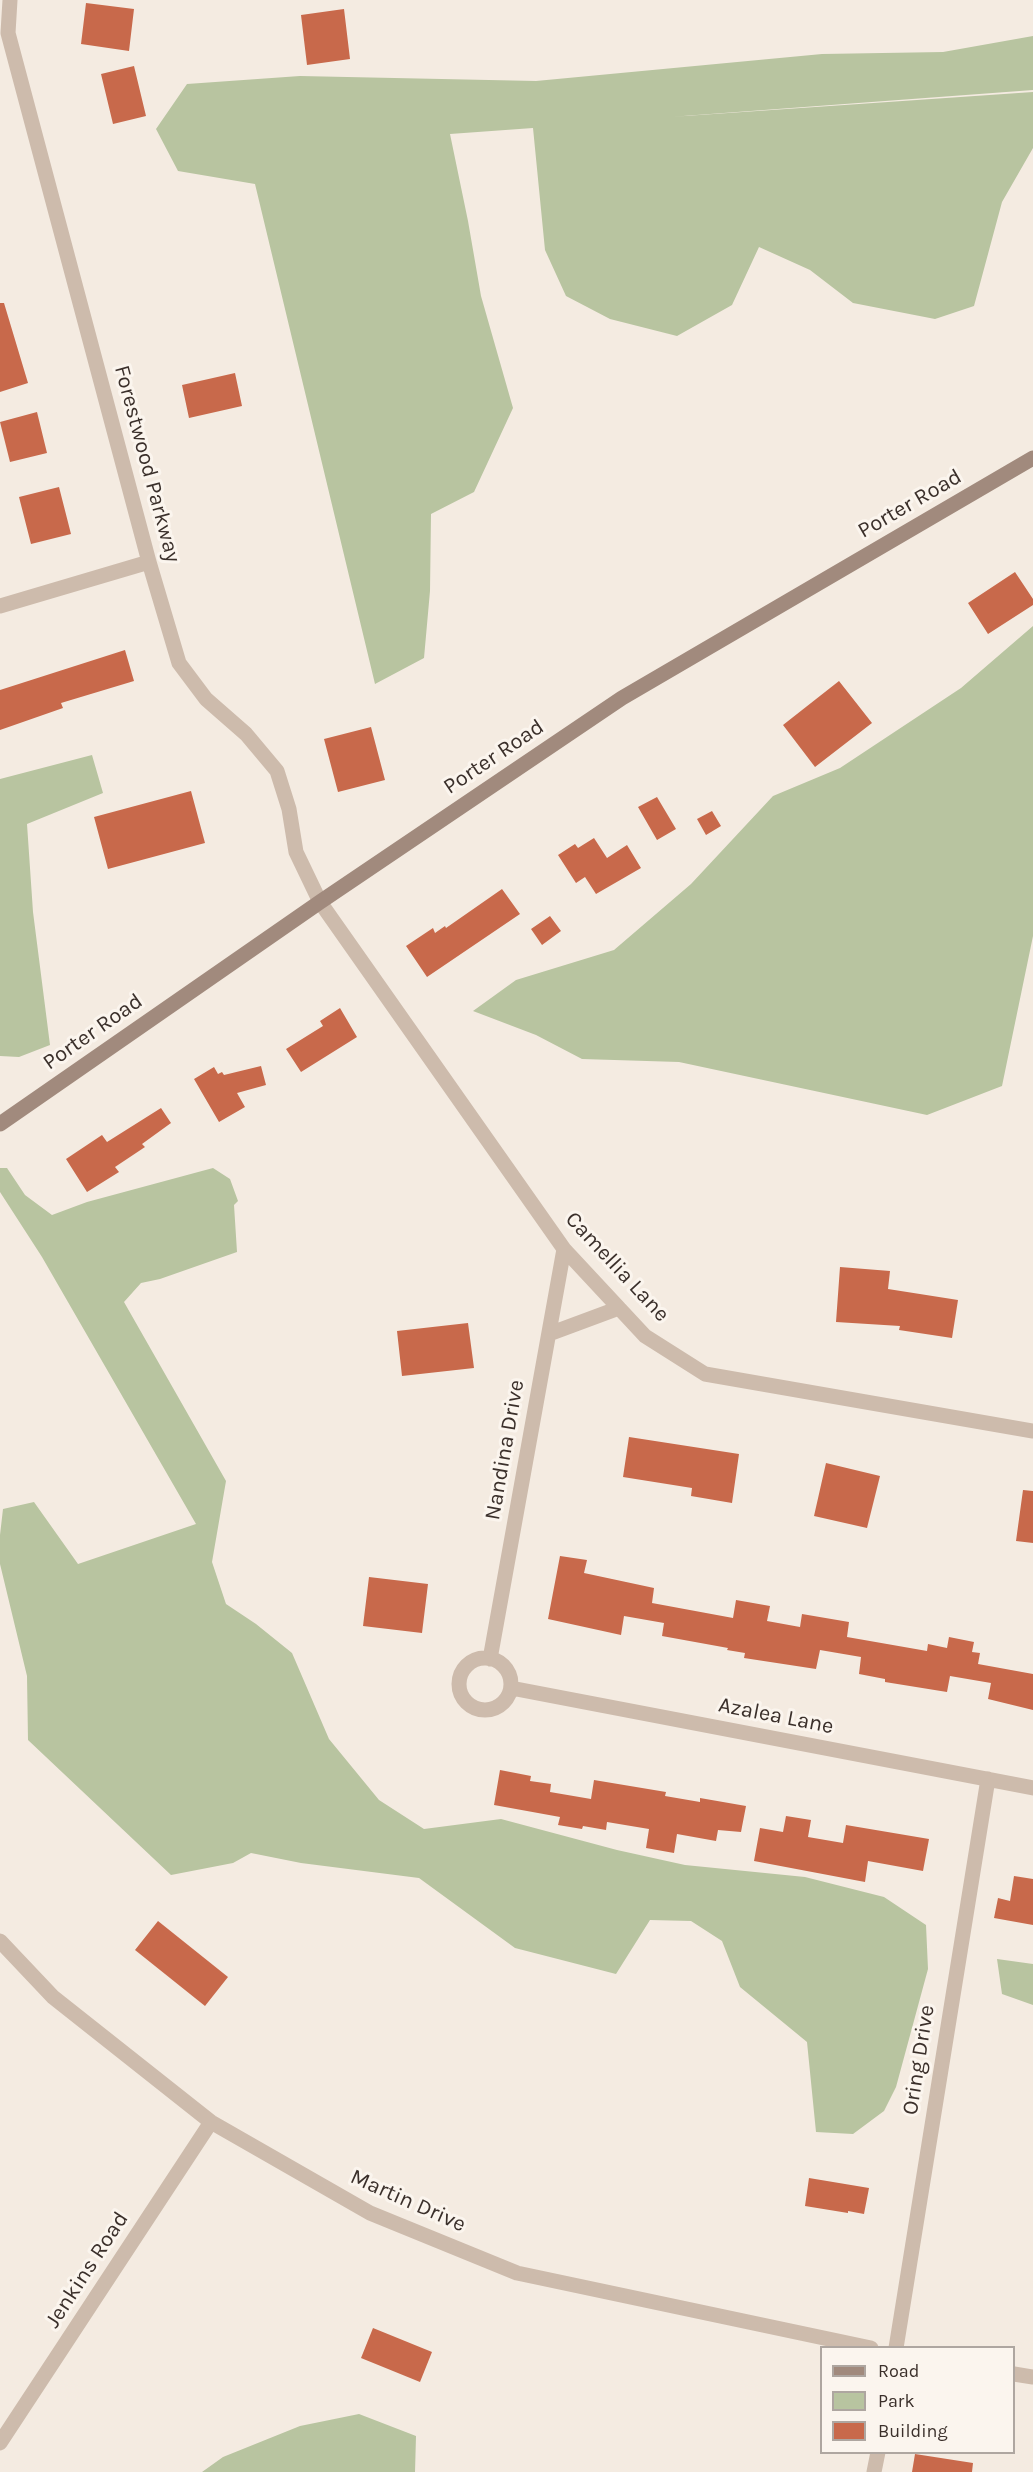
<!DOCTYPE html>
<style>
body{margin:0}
#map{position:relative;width:1033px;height:2472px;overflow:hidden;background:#f4ebe1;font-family:Karla,sans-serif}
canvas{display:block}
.legend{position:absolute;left:820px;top:2346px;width:195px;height:108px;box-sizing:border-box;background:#fbf5ee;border:2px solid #aea6a0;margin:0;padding:8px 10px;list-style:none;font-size:18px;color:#3b302b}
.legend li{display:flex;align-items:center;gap:12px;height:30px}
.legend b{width:30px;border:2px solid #aea6a0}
</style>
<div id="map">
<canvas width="1033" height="2472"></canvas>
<ul class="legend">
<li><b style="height:8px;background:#a18a7d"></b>Road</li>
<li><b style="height:16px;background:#b8c4a0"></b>Park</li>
<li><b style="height:16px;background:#c8694b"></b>Building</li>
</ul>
</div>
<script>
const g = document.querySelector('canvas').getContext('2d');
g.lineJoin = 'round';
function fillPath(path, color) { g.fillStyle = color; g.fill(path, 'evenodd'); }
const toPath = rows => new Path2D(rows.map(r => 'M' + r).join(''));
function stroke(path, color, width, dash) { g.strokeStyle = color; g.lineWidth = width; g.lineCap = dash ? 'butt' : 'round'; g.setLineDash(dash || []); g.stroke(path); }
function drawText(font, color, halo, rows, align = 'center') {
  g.font = font + ' Karla,sans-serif'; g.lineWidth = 6; g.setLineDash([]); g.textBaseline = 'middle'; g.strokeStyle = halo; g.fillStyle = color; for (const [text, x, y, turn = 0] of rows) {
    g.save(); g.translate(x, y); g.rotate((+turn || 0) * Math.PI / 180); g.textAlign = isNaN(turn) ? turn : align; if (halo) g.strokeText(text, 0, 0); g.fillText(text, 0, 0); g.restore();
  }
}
const green = toPath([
 [1033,36,1033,90,670,117,1033,92,1033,148,1002,202,974,306,935,319,853,303,810,270,759,247,732,305,677,336,610,319,566,296,545,250,533,128,450,134,468,221,481,296,513,408,474,492,431,514,430,591,424,658,375,684,255,184,178,171,156,129,187,84,300,76,536,81,822,54,943,52],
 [1033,626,1033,936,1002,1086,927,1115,679,1062,582,1059,536,1035,473,1011,516,980,614,950,691,884,773,796,840,768,961,688],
 [92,755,103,793,27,824,33,912,50,1045,19,1057,0,1056,0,779],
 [0,1168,7,1168,25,1195,52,1215,87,1202,213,1168,230,1179,238,1201,234,1205,237,1252,160,1279,141,1283,124,1302,226,1481,212,1562,226,1604,256,1624,292,1653,329,1739,379,1800,424,1829,501,1819,617,1850,685,1865,805,1877,884,1897,926,1925,928,1969,896,2087,884,2111,853,2134,816,2132,807,2042,740,1987,722,1941,691,1921,650,1920,616,1974,515,1948,419,1878,301,1863,251,1853,233,1863,171,1875,28,1740,27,1676,0,1564,0,1535,3,1509,34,1502,78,1564,196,1524,42,1257,0,1192],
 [997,1959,1033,1964,1033,2005,1002,1994],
 [359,2414,416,2436,415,2472,202,2472,223,2457,300,2426]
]);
const building = toPath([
 [86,3,134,9,129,51,81,44],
 [344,9,350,59,307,65,301,15],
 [134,66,146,116,113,124,101,74],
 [0,303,4,303,28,383,0,392],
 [235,373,242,406,189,418,182,385],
 [37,412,47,453,10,462,0,422],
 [59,487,71,534,31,544,19,497],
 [1015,572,1033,599,1033,605,988,634,968,603],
 [125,650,134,681,61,703,63,708,0,730,0,690],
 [839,681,872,723,815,767,783,725],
 [371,727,385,780,338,792,324,739],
 [191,791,205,843,108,869,94,817],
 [657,797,676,829,657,840,638,807],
 [712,811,721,826,706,835,697,819],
 [594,838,607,858,627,845,641,868,596,894,585,877,576,883,558,855,575,844,578,848],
 [502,889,520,914,427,977,406,946,433,928,435,933,445,926,446,928],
 [550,916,561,931,542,945,531,929],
 [340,1008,357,1037,301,1072,286,1049,323,1026,320,1021],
 [261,1066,266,1085,237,1093,245,1107,219,1122,194,1079,214,1067,218,1074,222,1072,224,1075],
 [161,1108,171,1123,142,1144,145,1147,115,1167,119,1172,87,1192,66,1159,102,1135,107,1142],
 [840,1267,890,1271,888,1289,958,1300,952,1338,899,1330,900,1326,836,1322],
 [468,1323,474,1368,402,1376,397,1331],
 [629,1437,739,1454,732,1503,691,1496,692,1488,623,1477],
 [826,1463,880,1476,867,1528,814,1516],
 [1023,1490,1033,1491,1033,1543,1016,1541],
 [560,1556,587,1560,584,1573,654,1588,652,1603,733,1618,736,1600,770,1606,767,1621,800,1627,802,1614,849,1622,847,1637,927,1651,928,1644,947,1648,949,1637,974,1642,972,1652,980,1653,978,1664,1033,1674,1033,1710,988,1699,991,1683,950,1676,947,1692,885,1682,885,1679,859,1674,861,1657,820,1650,816,1669,744,1658,745,1653,727,1650,728,1648,662,1636,664,1623,624,1616,621,1635,548,1619],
 [369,1577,428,1584,422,1633,363,1626],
 [500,1770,531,1776,530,1781,551,1784,550,1792,591,1799,594,1780,666,1792,665,1796,700,1802,700,1798,746,1806,741,1832,718,1830,716,1841,677,1834,674,1853,646,1848,649,1829,607,1822,606,1830,583,1826,582,1829,558,1825,560,1817,494,1805],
 [786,1816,811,1820,808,1837,843,1843,846,1825,929,1839,923,1871,868,1861,865,1882,754,1861,760,1828,783,1832],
 [1014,1876,1033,1879,1033,1925,994,1918,998,1898,1010,1901],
 [158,1921,228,1977,205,2006,135,1950],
 [809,2178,869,2188,864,2214,848,2211,848,2213,805,2206],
 [373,2328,432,2352,420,2382,361,2358],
 [915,2454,973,2463,972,2472,912,2472]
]);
const minor = toPath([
 [10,0,8,33,149,562,179,663,206,699,246,734,277,771,289,809,296,852,320,902,564,1249,645,1336,705,1374,1033,1431],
 [0,606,149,562],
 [549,1334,619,1308],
 '459 1684a26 26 0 1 1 52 0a26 26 0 1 1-52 0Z',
 [490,1659,564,1249],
 [511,1688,1033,1788],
 [0,1941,53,1997,211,2122,370,2213,517,2273,871,2348],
 [896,2348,988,1779],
 [1014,2374,1033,2377],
 [0,2443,211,2122],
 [874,2472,878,2452]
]);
const secondary = toPath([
 [0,1124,320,902,622,698,1033,458]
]);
const streetNames = [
 ["Forestwood Parkway",147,464,75],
 ["Porter Road",910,504,-30],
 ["Porter Road",494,757,-34],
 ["Porter Road",93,1032,-35],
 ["Camellia Lane",617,1267,47],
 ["Nandina Drive",505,1450,-80],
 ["Azalea Lane",776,1716,11],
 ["Oring Drive",919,2060,-81],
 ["Martin Drive",408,2201,24],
 ["Jenkins Road",87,2270,-57]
];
fillPath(green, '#b8c4a0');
fillPath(building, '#c8694b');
stroke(minor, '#cdbbac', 15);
stroke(secondary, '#a18a7d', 15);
drawText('22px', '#3b302b', '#fbf5ee', streetNames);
</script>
